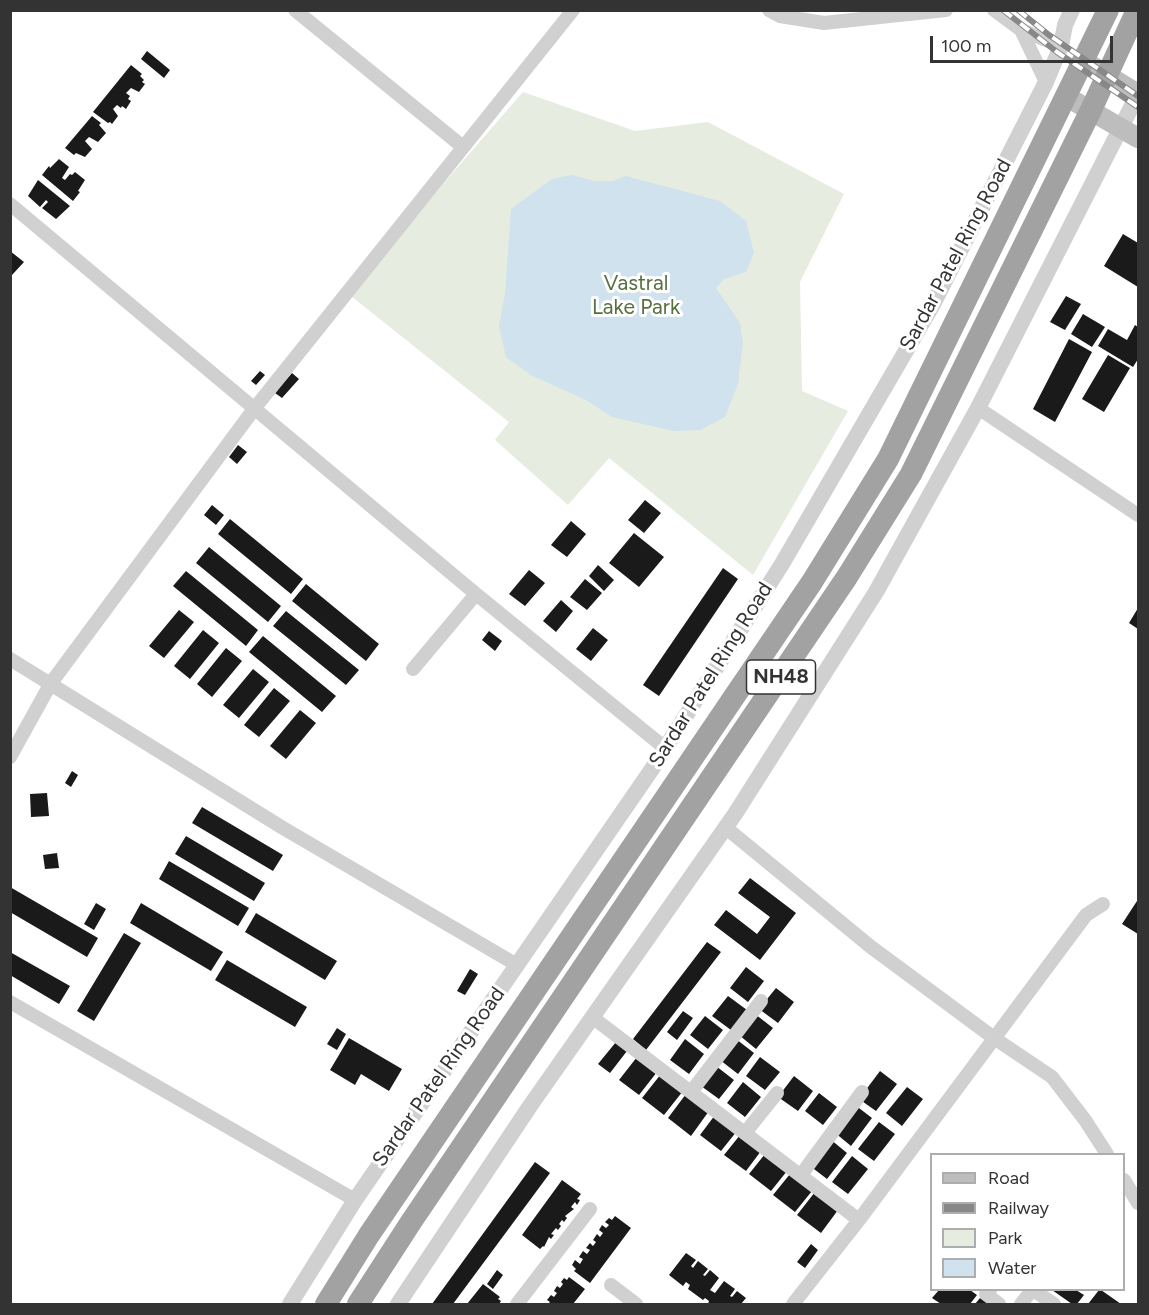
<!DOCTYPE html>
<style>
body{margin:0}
#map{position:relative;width:1149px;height:1315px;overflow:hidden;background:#fff;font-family:Figtree,sans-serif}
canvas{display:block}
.frame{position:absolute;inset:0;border:12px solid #333;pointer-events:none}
.legend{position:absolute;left:930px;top:1153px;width:195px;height:138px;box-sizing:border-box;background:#fff;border:2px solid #adadad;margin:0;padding:8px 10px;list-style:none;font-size:18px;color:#333}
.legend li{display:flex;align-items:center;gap:12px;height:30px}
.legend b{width:30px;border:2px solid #adadad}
.scale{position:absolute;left:930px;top:36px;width:183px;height:27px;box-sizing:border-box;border:3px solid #333;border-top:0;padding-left:8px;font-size:18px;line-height:21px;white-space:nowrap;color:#333;-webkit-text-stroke:4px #fff;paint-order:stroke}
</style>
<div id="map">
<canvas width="1149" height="1315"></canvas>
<div class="frame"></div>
<ul class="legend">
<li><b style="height:8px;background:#bdbdbd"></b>Road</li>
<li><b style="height:8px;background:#888"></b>Railway</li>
<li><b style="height:16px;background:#e6ecdf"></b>Park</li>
<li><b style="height:16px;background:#cfe2ee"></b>Water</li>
</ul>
<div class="scale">100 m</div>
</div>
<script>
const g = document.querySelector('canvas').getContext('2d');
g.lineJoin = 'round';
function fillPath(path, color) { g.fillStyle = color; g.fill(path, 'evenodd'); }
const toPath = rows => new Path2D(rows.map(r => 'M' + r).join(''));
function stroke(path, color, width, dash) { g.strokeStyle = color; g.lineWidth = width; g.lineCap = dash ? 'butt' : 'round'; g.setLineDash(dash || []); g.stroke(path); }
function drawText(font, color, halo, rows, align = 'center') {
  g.font = font + ' Figtree,sans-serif'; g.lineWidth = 6; g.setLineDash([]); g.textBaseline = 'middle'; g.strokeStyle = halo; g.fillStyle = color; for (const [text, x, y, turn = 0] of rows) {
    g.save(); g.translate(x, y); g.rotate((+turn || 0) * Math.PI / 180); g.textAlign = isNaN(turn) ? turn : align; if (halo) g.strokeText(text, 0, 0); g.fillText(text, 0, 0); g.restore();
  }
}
const green = toPath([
 [523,92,635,131,708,122,844,194,800,282,802,391,848,411,753,575,609,458,568,505,495,440,509,422,351,296,443,184]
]);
const water = toPath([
 [572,175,594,181,613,181,626,176,720,201,746,221,754,253,746,272,724,279,716,288,740,323,743,343,738,384,725,417,700,430,674,431,612,417,586,400,531,375,506,357,499,326,505,293,511,209,552,179]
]);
const building = toPath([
 [147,51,170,70,164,78,141,59],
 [131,65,142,74,140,76,144,80,142,82,145,84,139,92,131,88,126,93,130,96,128,99,131,101,126,109,122,106,121,108,117,105,113,109,118,116,112,124,110,122,108,123,93,112],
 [92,116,101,123,99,125,106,133,98,142,89,137,85,141,92,149,85,157,76,153,74,155,65,148],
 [59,159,69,167,62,178,65,180,70,174,72,175,75,172,85,180,78,191,80,192,73,201,42,175,49,166,50,168],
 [38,180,70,206,56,219,42,208,48,202,46,200,40,207,28,196],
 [1123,234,1138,243,1138,287,1104,266],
 [10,251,24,262,12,275,10,274],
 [1066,296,1081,304,1065,330,1050,322],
 [1083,314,1105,327,1092,347,1071,334],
 [1135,325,1138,327,1138,359,1133,367,1098,346,1108,329,1127,340],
 [1069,339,1092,352,1055,422,1033,409],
 [1108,355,1130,368,1104,412,1082,399],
 [260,371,265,375,256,385,251,381],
 [292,373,299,379,282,398,275,393],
 [238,445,247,452,237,464,229,457],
 [645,500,661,513,644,533,628,520],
 [212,505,224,515,216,525,204,515],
 [230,519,303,579,291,594,218,534],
 [571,521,586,534,567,557,551,545],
 [634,533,664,557,639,587,609,563],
 [209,547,281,606,268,622,196,563],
 [598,565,614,580,604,591,589,576],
 [723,568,738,579,659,696,643,685],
 [529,570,545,583,525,606,509,594],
 [186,571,258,630,246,646,173,586],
 [585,579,602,593,587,610,570,597],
 [306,584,379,644,366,661,292,601],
 [561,600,573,611,556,632,543,621],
 [1138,608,1138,629,1129,623],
 [179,610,194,622,164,658,149,646],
 [286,611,359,670,346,685,273,626],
 [593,628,608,640,591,661,576,649],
 [203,630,219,643,190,679,174,666],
 [489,631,502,641,495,651,482,640],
 [263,636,336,696,322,712,249,652],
 [226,648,242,661,212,697,197,684],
 [253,669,269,682,239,718,223,705],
 [274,688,290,701,259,737,244,725],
 [300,710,316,723,286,759,270,746],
 [72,771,78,775,71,787,65,783],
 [47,793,49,816,31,817,30,794],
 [202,807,283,855,273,871,192,823],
 [186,836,265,883,254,901,175,854],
 [57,853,59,868,45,869,43,855],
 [169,861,249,908,238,926,159,879],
 [750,878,796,913,760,960,714,925,726,910,757,934,770,917,738,893],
 [10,887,98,938,87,957,10,912],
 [1137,901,1138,902,1138,934,1122,924],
 [96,903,106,909,94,930,84,924],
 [141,903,223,952,211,971,130,923],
 [256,913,337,961,325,980,245,932],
 [124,933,141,943,94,1021,77,1011],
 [707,942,721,952,646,1050,633,1039],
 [10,952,70,986,59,1004,10,975],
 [227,960,307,1007,295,1027,215,980],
 [746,967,764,981,748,1002,730,988],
 [470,969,478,974,465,995,457,991],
 [776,988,794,1002,778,1023,759,1009],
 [728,996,747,1010,731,1030,712,1016],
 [683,1011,693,1018,677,1040,667,1032],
 [755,1014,773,1028,756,1049,739,1035],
 [705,1016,723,1030,708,1049,690,1035],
 [337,1028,346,1034,337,1050,327,1044],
 [349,1038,402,1069,389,1091,361,1074,355,1085,330,1070],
 [685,1039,704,1054,689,1074,670,1060],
 [736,1039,754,1053,738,1074,720,1060],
 [616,1042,627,1051,610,1073,598,1064],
 [637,1057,657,1072,639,1095,619,1080],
 [760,1057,780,1072,765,1090,746,1076],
 [716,1066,734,1080,719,1099,701,1086],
 [880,1071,897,1084,876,1111,859,1099],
 [661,1074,683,1091,664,1115,642,1098],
 [794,1076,813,1091,798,1111,778,1097],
 [743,1082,761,1097,745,1117,727,1103],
 [907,1087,923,1099,902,1126,886,1113],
 [819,1093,837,1107,823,1125,805,1111],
 [686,1094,709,1111,691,1136,668,1118],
 [855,1105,872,1118,851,1146,834,1132],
 [715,1115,737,1131,721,1151,700,1135],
 [879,1122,895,1134,874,1161,858,1149],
 [740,1135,761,1151,746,1171,724,1155],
 [830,1139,847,1153,827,1179,810,1166],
 [765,1154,787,1171,771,1191,749,1174],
 [852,1156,868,1169,848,1194,832,1182],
 [535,1162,550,1173,453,1304,432,1304],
 [790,1174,812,1191,795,1212,773,1195],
 [562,1180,581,1194,577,1199,580,1200,577,1205,575,1202,571,1207,574,1209,565,1216,567,1218,564,1222,562,1220,559,1224,561,1226,558,1230,556,1228,551,1234,554,1235,551,1239,549,1237,544,1247,543,1246,540,1249,522,1235],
 [815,1192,838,1210,821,1233,797,1215],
 [615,1216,631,1228,590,1283,574,1271,576,1269,572,1265,575,1260,580,1264,583,1259,579,1257,583,1251,587,1254,590,1250,586,1248,590,1243,593,1246,596,1242,593,1240,597,1234,600,1237,603,1233,599,1230,602,1225,606,1228,609,1225,605,1222,609,1218,612,1220],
 [811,1244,818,1250,805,1268,797,1262],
 [686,1253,696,1260,691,1266,693,1268,698,1261,708,1269,703,1275,705,1276,710,1270,719,1278,710,1290,715,1293,724,1281,735,1289,730,1296,732,1297,737,1291,746,1298,741,1304,708,1304,709,1301,705,1298,703,1300,688,1289,690,1285,686,1282,683,1286,669,1275],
 [497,1270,503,1275,493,1289,487,1284],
 [569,1277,585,1289,573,1304,548,1304,550,1302,547,1300,551,1295,554,1297,557,1293,554,1291,557,1286,560,1288,563,1284,561,1282,564,1278,567,1280],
 [483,1284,500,1297,498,1299,501,1301,499,1304,467,1304],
 [939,1290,970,1290,977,1295,970,1304,941,1304,932,1298],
 [1052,1290,1076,1290,1084,1295,1077,1304,1072,1304],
 [1099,1290,1101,1290,1121,1304,1088,1304],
 [980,1298,989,1304,975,1304]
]);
const minor = toPath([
 [295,10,463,147],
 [769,10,780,16,824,23,946,10],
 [994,10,1021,30,1061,46],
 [1021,30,1046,82],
 [10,204,476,594,665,748],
 [978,408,1138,515],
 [10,659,283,828,517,965],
 [413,669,476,594],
 [10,757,51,683,254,409,573,10],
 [725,827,871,947,994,1038,1052,1077,1085,1120,1107,1154],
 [10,1002,355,1200],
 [592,1017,859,1220],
 [691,1092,761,1001],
 [745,1133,777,1093],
 [801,1175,862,1092],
 [1124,1180,1138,1203],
 [611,1285,636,1304],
 [990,1290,986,1294,999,1304],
 [1033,1290,1054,1304],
 [517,1304,590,1209],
 [793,1304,859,1220,1086,915,1103,904],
 [1021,1304,1032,1290]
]);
const tertiary = toPath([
 [290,1304,355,1200,652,769,782,564,932,306,1046,82,1061,46,1065,25,1072,10],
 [398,1304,530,1106,735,814,876,592,978,408,1138,94]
]);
const secondary = toPath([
 [1084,61,1138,94],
 [1067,97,1138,138]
]);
const trunk = toPath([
 [326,1304,369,1235,812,582,888,459,1108,10],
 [358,1304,411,1222,847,577,911,474,1091,110,1137,10]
]);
const rail = toPath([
 [1003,10,1057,52,1138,107],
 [1018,10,1049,35,1138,96]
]);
const shields = [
 [781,677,69]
];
const shieldNames = [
 ["NH48",781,677]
];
const streetNames = [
 ["Sardar Patel Ring Road",956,255,-62],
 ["Sardar Patel Ring Road",711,675,-58],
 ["Sardar Patel Ring Road",439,1077,-55]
];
const parkNames = [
 ["Vastral",636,284],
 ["Lake Park",636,308]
];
fillPath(green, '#e6ecdf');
fillPath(water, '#cfe2ee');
fillPath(building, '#1a1a1a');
stroke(minor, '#d0d0d0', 14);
stroke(tertiary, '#d0d0d0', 16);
stroke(secondary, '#bdbdbd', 20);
stroke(trunk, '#a2a2a2', 22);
stroke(rail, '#888', 6);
stroke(rail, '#fff', 4, [11]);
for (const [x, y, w] of shields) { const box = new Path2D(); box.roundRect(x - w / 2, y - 17, w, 34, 4.5); g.fillStyle = '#fff'; g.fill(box); stroke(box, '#333', 1.5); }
drawText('bold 20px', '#333', null, shieldNames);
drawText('21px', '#333', '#fff', streetNames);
drawText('21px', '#56703f', '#fff', parkNames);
</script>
